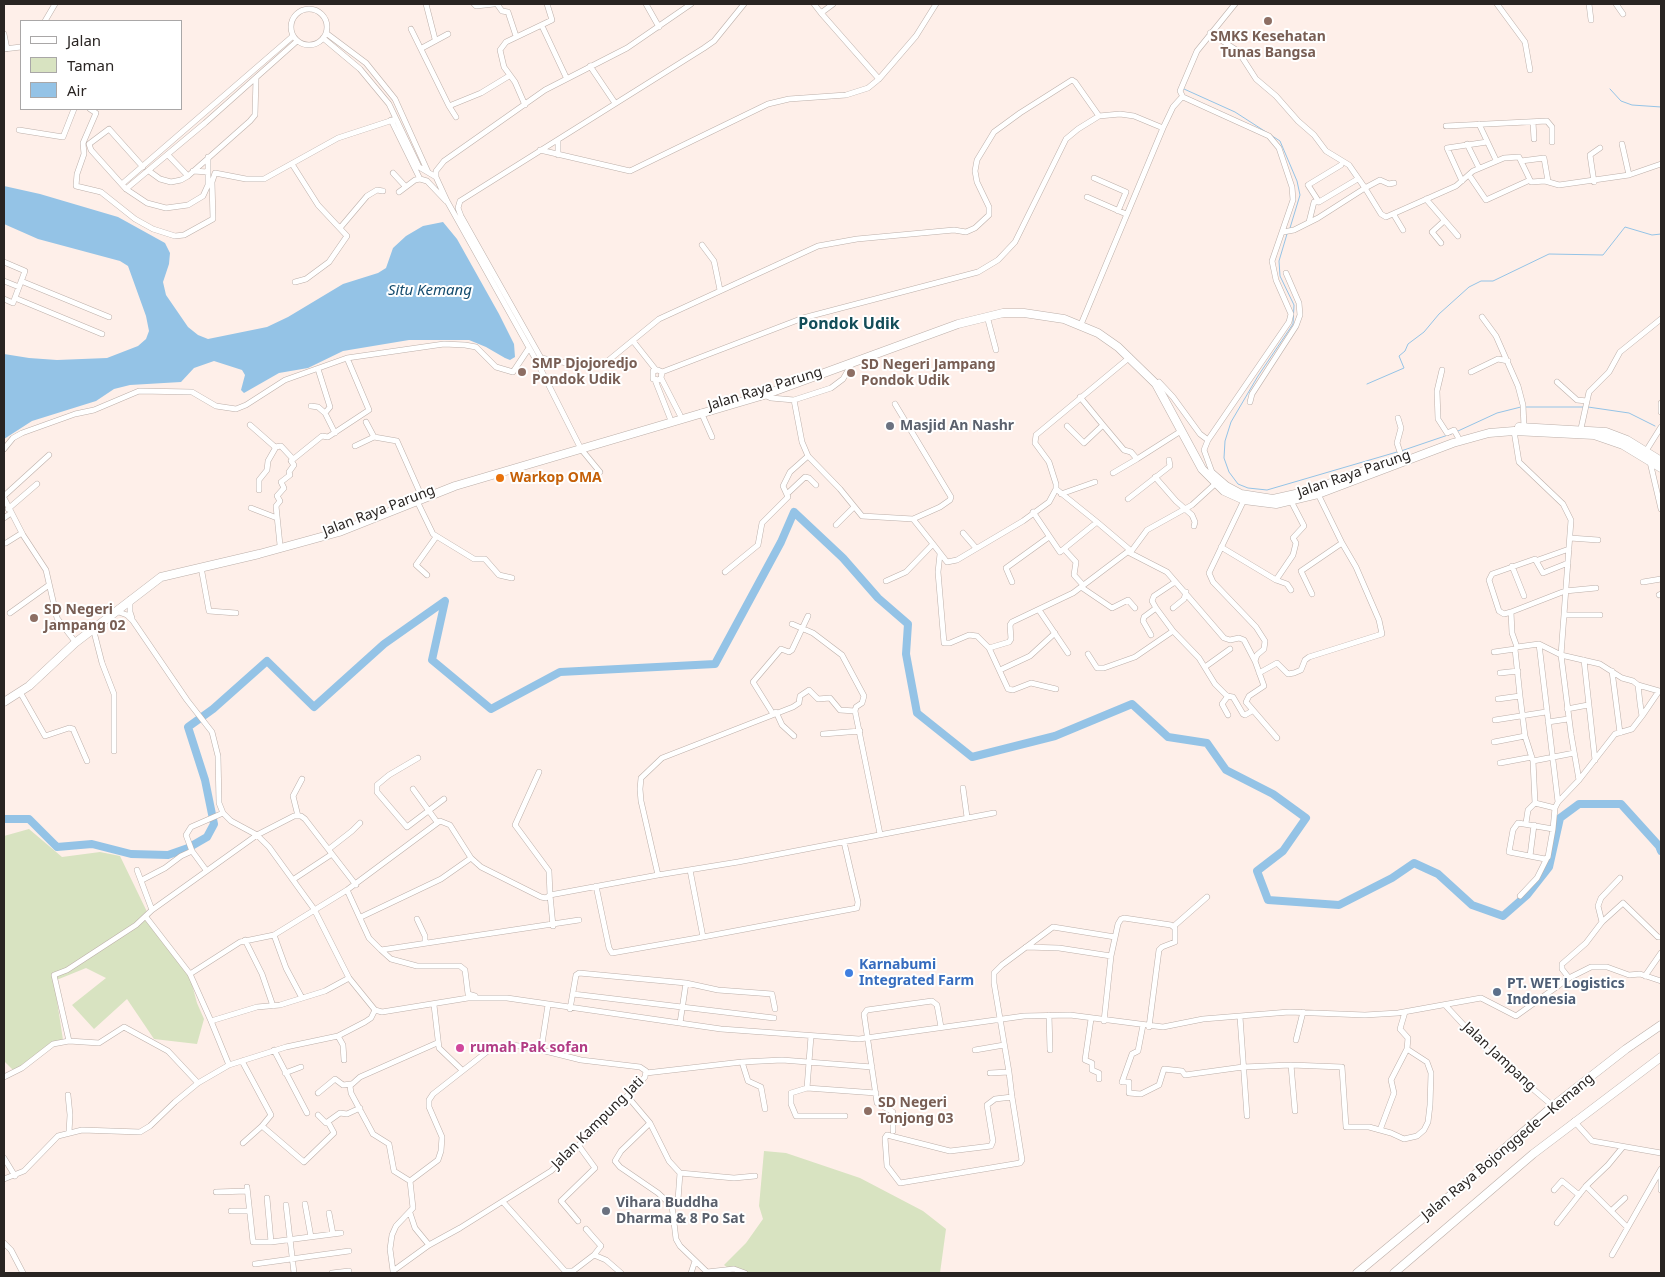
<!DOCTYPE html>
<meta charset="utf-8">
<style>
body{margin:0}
#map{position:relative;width:1665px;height:1277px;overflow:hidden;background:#feefe9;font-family:"Noto Sans",sans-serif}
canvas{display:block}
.frame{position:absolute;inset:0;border:5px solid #292422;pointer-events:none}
.legend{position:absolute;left:20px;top:20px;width:162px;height:90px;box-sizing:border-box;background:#fff;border:1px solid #a9a7a7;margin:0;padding:6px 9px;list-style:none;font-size:15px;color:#292422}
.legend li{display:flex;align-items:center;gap:10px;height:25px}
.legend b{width:25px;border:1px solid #a9a7a7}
</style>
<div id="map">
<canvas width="1665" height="1277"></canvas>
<div class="frame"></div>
<ul class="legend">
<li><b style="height:6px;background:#fff"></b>Jalan</li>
<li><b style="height:14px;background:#d8e3c1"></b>Taman</li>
<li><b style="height:14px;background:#94c3e6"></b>Air</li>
</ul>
</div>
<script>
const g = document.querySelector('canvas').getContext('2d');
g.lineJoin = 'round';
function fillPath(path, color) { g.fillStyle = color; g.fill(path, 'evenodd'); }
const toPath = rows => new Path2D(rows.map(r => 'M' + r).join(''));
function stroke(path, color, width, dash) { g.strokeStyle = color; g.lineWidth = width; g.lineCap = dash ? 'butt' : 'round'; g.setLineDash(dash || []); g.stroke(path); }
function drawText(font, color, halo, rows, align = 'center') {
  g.font = font + ' "Noto Sans",sans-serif'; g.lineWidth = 4; g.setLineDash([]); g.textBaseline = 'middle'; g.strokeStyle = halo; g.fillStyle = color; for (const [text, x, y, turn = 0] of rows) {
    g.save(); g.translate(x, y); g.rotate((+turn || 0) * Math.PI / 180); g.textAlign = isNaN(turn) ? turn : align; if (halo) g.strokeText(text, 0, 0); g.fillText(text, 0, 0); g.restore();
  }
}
const green = toPath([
 [29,829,62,857,100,852,120,856,150,918,190,977,197,1003,204,1019,197,1044,154,1039,127,999,94,1029,72,1005,106,978,86,968,54,981,63,1040,14,1071,4,1061,4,836],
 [764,1151,786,1153,860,1178,923,1211,946,1229,940,1273,735,1273,724,1265,746,1243,763,1219,759,1206]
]);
const water = toPath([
 [4,186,40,194,118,217,165,243,170,253,169,264,163,282,166,295,188,327,198,335,208,339,267,327,288,317,343,284,378,273,386,268,393,248,406,236,423,226,443,222,457,239,499,314,514,344,515,357,510,360,505,358,486,347,469,340,409,340,343,351,308,368,279,373,244,393,241,390,245,375,242,370,214,361,194,368,181,382,130,385,114,389,96,401,32,421,4,439,4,354,29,358,57,360,107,358,138,346,146,339,149,331,146,316,128,266,120,261,38,239,4,224]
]);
const stream = toPath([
 [1184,89,1235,112,1280,141,1297,181,1300,195,1290,228],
 [1610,89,1621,101,1632,105,1661,107],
 [1287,234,1279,261,1280,276,1294,305,1293,324,1258,376,1231,422,1225,441,1224,458,1229,472,1238,484,1248,488,1267,490,1397,452],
 [1367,384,1404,368,1399,356,1405,351,1408,344,1424,332,1439,314,1469,287,1481,281,1493,281,1549,254,1603,255,1625,227,1652,235,1661,234],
 [1525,407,1584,407],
 [1588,407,1629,413,1655,426],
 [1458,431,1497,413,1521,407],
 [1401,451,1454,433]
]);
const river = toPath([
 [4,819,29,819,57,847,92,844,131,854,168,855,188,848,207,837,214,824,205,780,188,727,213,709,267,661,314,707,384,644,445,601,432,660,491,709,560,672,715,664,781,542,794,512,843,558,878,598,908,624,906,654,917,713,972,757,1055,736,1132,704,1168,737,1207,743,1226,770,1273,794,1306,818,1283,851,1257,871,1268,900,1339,905,1392,878,1414,863,1438,874,1472,905,1503,916,1527,895,1549,867,1560,818,1579,804,1621,804,1659,846,1661,851]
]);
const minor = toPath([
 [426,4,435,39],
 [474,4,476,6,494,4],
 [497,4,502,11,508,12,516,36],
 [646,4,659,27],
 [744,4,714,41,704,48,460,201,458,208,461,216,541,358,577,365,604,364,659,319,818,246,857,239,954,230,966,232,975,228,989,215,989,207,977,182,975,171,977,160,994,132,1020,113,1072,80,1075,82,1099,116],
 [814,4,821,13],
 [1497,4,1525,42,1530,70],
 [1589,4,1591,20],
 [1616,4,1623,14],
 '291 27a18 18 0 1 1 36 0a18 18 0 1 1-36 0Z',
 [45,21,55,4],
 [542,26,566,77],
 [411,29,449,106,481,93,509,76],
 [326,33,366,63,395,99,428,172],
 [1210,33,1238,51,1256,79,1276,96,1298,121,1314,135,1326,151,1349,165,1365,188,1318,218,1294,230,1283,232],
 [4,34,7,49],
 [323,38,360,69,389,104,419,167,436,177],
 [422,48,448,34],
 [4,49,21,47],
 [590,66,615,103],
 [879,79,916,36,936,4],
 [525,105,515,82,504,67,500,50,506,42,552,20,547,4],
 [449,106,456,117],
 [90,109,96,113,83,143,84,154,77,174,76,186,101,192,135,219,153,229,175,236,184,235,213,219,212,182,215,173,246,179,264,179,338,138,396,119],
 [391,120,420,179],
 [1533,122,1534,139],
 [1479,124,1496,160],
 [1446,126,1547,121,1552,127,1552,142],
 [19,130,63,137,74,109],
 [558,140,558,155],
 [1467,144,1479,168],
 [1622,144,1629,175],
 [540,150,630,171,768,104,789,99,846,95,868,88,879,79,821,13,833,4],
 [168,155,188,176,250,121,255,115,256,78],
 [1521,161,1544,158,1548,181],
 [292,164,318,205,347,236,329,262,306,279,295,282],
 [143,167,109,129,89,144,91,150,126,189,147,203,166,208,188,205,203,196,208,185,208,157],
 [149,171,160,179,171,182,181,180,188,176],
 [193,171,208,172],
 [393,173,405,186],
 [1469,175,1486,200,1530,180],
 [1094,178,1126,192,1118,211],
 [1462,181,1447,148,1487,142],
 [1594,182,1590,155,1600,148],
 [1394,183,1389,184,1380,180,1365,188,1381,214,1386,217,1456,186,1473,171,1504,158,1519,157,1531,182,1545,181,1559,185,1629,175,1661,164],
 [122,184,293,36],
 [126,189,205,123,297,41],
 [399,192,415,180,420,179,427,181,446,201],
 [1087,197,1126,214],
 [1426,199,1458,236],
 [1319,202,1308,185,1341,165],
 [1394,215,1403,230],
 [1309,222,1314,202,1319,202,1356,180],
 [340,228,367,196,377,190,383,191],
 [1441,243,1432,232,1444,221],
 [702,245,714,261,720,290],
 [4,262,25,271,13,303,4,299],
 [4,281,19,287],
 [21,281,109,317],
 [15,298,102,334],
 [987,316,996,350],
 [1482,317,1496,336,1518,386,1523,405,1524,427],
 [1082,322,1163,128,1173,107,1182,97],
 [633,341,656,370],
 [318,369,330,407,325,413,335,433],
 [1442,370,1437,391,1438,419,1447,433,1454,430,1458,437],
 [662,372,803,318,978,272,998,260,1015,242,1066,139,1078,129,1099,116,1120,114,1134,116,1163,128],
 [1471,372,1498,359,1508,361],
 [661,378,659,380,653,379,653,371,658,370,662,372,661,378,680,415],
 [655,380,670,418],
 [1159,382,1173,397,1200,434,1208,440],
 [1557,382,1577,400,1587,401],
 [764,395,771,398,794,400,802,442,808,456,840,489,862,516,913,519,933,544],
 [1080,397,1103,425],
 [794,400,831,388,843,379,853,362],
 [1250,402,1252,394,1296,326,1300,315,1299,303,1286,273],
 [1661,403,1661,412],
 [895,404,951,497,950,500,940,507,913,519],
 [311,406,318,407,325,413],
 [701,412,712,437],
 [1398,418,1401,428,1397,443,1402,458],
 [366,422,374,437,397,441,421,495],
 [250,425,275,447,281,446,293,459],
 [1067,426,1084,443,1103,425,1124,450,1131,452,1137,459,1181,431],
 [1514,431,1519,462,1563,504,1571,520,1561,655,1600,664,1622,678,1633,681,1638,685,1640,703,1642,716,1632,729,1615,734,1579,780,1558,802,1555,808,1553,829,1548,857,1545,859,1509,852,1513,830,1518,823,1553,829],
 [1580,433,1589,392,1609,372,1620,352,1661,319],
 [355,446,374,437],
 [4,449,13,438,22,433,75,414,94,410,139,391,192,392,216,406,236,409,246,405,285,380,347,358,444,344,465,345,476,347,496,367,513,372,529,348],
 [1646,451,1661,427],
 [1650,462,1661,509],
 [600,472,581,449,536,360,447,201,436,177,436,171,444,161,545,90,627,48,691,4],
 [1113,473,1137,459],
 [1213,475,1204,450,1208,440,1289,322,1291,314,1276,280,1272,261,1293,200,1292,187,1279,148,1269,136,1183,97,1180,91,1197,51,1235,4],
 [1155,477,1176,501,1192,515,1195,522,1194,526],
 [1056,489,1097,522],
 [259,490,259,480,267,470,268,461,276,447],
 [787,494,805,477,809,478,816,485],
 [1061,494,1095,482],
 [4,496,49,455],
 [4,498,23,535,46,570,57,618,73,639],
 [1128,499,1170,466,1169,460],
 [1244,500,1209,573,1213,582,1256,627,1265,641,1264,649,1257,655,1255,661,1264,686,1249,696,1246,702,1277,738],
 [417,501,433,534,474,559,485,559,499,575,512,578],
 [1291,501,1304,526,1293,538,1296,543,1293,555,1276,580,1287,584,1291,590],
 [251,508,277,518],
 [8,509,37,484],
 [1033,512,1060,552,1097,522,1130,550],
 [4,518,11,513],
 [836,525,853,508],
 [963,533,976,548],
 [1570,538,1598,540],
 [6,543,22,533],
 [280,545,276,506,280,501,277,496,284,488,281,482,290,475,289,472,294,465,291,461,322,436,328,437,369,410,347,358],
 [1221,547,1276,580],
 [1065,550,1076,562,1074,575,1083,585],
 [1130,553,1147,530,1192,505,1215,484],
 [940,554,938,572,944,643,950,643,969,635,977,636,989,648,1008,689,1013,690,1031,683,1056,689],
 [1538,560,1569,549],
 [1568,563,1543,573,1535,559,1492,574,1489,580,1499,611,1504,614,1511,612,1512,633,1517,647,1539,644,1561,655,1571,734,1579,780],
 [1512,566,1524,596],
 [201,567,209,611,236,613],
 [725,572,758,545,762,523,788,497,783,486,790,472,808,456],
 [427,575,416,565,436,537],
 [886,581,906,572,933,544,947,562,957,560,1023,521,1049,502,1056,489,1056,484,1049,462,1035,443,1036,435,1130,357],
 [1012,582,1006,568,1049,537],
 [1643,582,1661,579],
 [1081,587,1112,608,1128,600,1135,608],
 [1312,594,1301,571,1342,543,1318,494],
 [1659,595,1661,594],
 [130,599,130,612,132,618],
 [1156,608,1173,631,1199,658,1215,684,1227,696,1233,697,1243,714,1245,715,1252,711],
 [1173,608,1184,599,1186,592],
 [1039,610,1068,653],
 [116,611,127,615,133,621,187,700,212,732,218,756,219,803,223,813,231,821,257,835,269,847,314,909,349,978,375,1010,382,1012,468,998,507,998,721,1029,859,1039,1024,1016,1070,1015,1163,1027,1203,1019,1289,1012,1365,1015,1398,1013,1481,998,1516,1016,1569,978,1591,967,1607,967,1629,975,1640,974,1661,981],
 [1511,612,1565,591,1596,588],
 [10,613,49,585],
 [1564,615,1600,615],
 [792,624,813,633,842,655,864,696,862,703,856,707,855,711,880,834],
 [93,628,102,663,114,694,114,751],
 [1151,635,1143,621,1144,617,1156,608,1152,601,1154,596,1175,582],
 [1539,644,1558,802],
 [1517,647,1515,649,1520,696,1525,736,1533,761,1535,803,1555,808],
 [989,648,1009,642,1011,639,1010,625,1012,622,1073,593,1130,550,1130,553,1167,572,1224,638,1230,640,1239,638,1244,640,1255,661],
 [1494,652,1515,649],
 [1088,654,1097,668,1104,668,1135,657,1173,631],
 [1584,660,1595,760],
 [1205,667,1230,649],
 [1000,670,1030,656,1055,633],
 [1612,671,1620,733],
 [1259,673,1277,663,1288,674,1294,673,1301,670,1305,660,1309,657,1382,634,1379,620,1356,567,1342,543],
 [1500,673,1518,671],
 [1638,685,1659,691,1642,716],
 [20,692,45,736,69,728,73,729,87,761],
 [1498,699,1520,696],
 [1567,709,1588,705],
 [776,712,782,725,794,736],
 [773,714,753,682,781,649,789,652,792,650,808,616],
 [1228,715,1222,704,1228,696],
 [1495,720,1546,712],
 [1548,722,1568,719],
 [823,734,860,731],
 [1494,742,1525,736],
 [418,758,389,775,377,785,377,792,407,827,444,799],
 [1533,761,1574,753],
 [1500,763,1532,757],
 [539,772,515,825,549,871,550,895,658,875,641,801,640,789,641,778,662,758,793,707,799,703,800,696,809,690,818,699,830,698,840,710,855,711],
 [963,788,967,817],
 [413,789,437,822],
 [298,816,293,796,302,779],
 [1526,823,1528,810,1535,803],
 [329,849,352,831,360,823],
 [1530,856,1534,825],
 [137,870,152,910],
 [206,870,192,851,186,835,191,827,223,813],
 [690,870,703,937,857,908,858,902,844,842],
 [658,875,738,862,994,813],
 [294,879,332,854,356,885],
 [142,880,165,868,181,856,192,851],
 [596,886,609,948,612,953,703,937],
 [347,890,369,938,381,950,579,920],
 [1520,896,1537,878,1547,858],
 [146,917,190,974,211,1021],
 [361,917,441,879,471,858],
 [417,919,425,936,425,943],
 [1602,922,1598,906,1601,898,1620,878],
 [1174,926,1207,897],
 [274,935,286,968,302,998],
 [245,940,262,974,273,1006],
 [1026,947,1059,948,1111,956],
 [381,950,391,959,417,966,460,966,465,970,468,994,475,996],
 [190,974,240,942,274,935,347,890,440,821,450,825,471,858,481,867,541,897,546,898,550,895,553,926],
 [1645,976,1661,953],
 [1569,978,1562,969,1562,964,1586,943,1602,922,1623,903,1658,937,1661,937],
 [573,994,774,1018],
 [434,1005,439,1048,462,1070],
 [1446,1006,1486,1049,1553,1106],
 [570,1009,576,975,579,973,686,983],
 [1049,1015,1050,1050],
 [1240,1017,1247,1116],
 [1091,1019,1085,1060,1092,1063,1092,1070,1099,1073,1099,1079],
 [1104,1021,1111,956,1118,924,1121,919,1124,918,1171,925,1175,928,1175,942,1162,947,1159,950,1149,1027],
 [680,1023,686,983,718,990,772,994,775,1009],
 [1143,1025,1138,1051,1132,1054,1122,1082,1129,1082,1129,1093,1141,1094,1159,1085,1164,1069,1182,1071,1185,1075,1243,1067,1291,1065,1342,1067,1346,1127,1369,1127,1391,1133,1404,1139,1417,1136,1424,1130,1428,1122,1430,1105,1431,1073,1427,1062,1407,1049],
 [338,1036,343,1045,344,1060],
 [1296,1040,1303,1012],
 [69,1041,54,975,67,970,136,925,152,910,257,835,294,816,301,816,305,819,332,854],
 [274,1050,307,1113],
 [975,1050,1004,1045],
 [242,1061,271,1115,262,1126,304,1162,334,1133,328,1122],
 [742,1062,748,1081,761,1087,765,1109],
 [229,1065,211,1021,257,1007,280,1005,325,991,349,978],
 [1291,1065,1295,1111],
 [285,1073,301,1067],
 [646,1073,742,1062,782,1060,872,1067],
 [990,1073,1009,1072],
 [4,1077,22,1068,53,1044,69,1041,99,1043,124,1027,168,1051,198,1083],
 [807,1088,811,1036],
 [318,1093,335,1079,343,1085,351,1084],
 [68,1095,70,1115,69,1132],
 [628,1097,650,1123,621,1151,615,1161,620,1167,658,1193,672,1206],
 [1012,1097,995,1099,987,1105,993,1141,991,1146,950,1151,887,1135,885,1138,887,1166,900,1183,1020,1163,1022,1160,1012,1097,1009,1072,994,983,994,973,1002,965,1053,927,1115,937],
 [318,1115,326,1123,340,1113,347,1114,360,1108],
 [845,1116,796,1116,791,1104,791,1093,807,1088,876,1093],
 [1574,1121,1592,1141,1661,1153],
 [650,1123,669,1161,680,1173,734,1178,755,1176],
 [1380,1130,1394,1093,1391,1080,1407,1049,1408,1038,1400,1029,1405,1012],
 [893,1131,893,1112,877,1103,864,1014,867,1010,932,1001,937,1005,941,1027],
 [243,1143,262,1126],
 [4,1158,15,1176],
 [680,1173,678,1200,672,1206,676,1239,680,1246,707,1272,734,1269,745,1273],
 [1661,1174,1661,1190],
 [4,1179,24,1171,58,1136,82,1130,140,1132,150,1126,175,1102,198,1083,229,1065,286,1047,338,1036,365,1022,371,1018,375,1010],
 [410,1181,438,1160,441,1151,442,1137,429,1107,429,1100,433,1094,493,1047,513,1045,541,1050],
 [410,1181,394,1171,389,1144,373,1134,351,1093,350,1086,360,1077,437,1043],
 [1586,1186,1608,1165,1622,1148],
 [247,1187,253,1242,271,1242,341,1233],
 [1554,1190,1562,1181,1579,1195],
 [216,1192,247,1191],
 [267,1198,271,1242],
 [503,1202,565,1271,573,1271,594,1255,606,1260,621,1273],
 [305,1204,311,1237],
 [286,1205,294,1273],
 [231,1211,249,1211],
 [1611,1211,1625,1198],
 [329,1213,333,1234],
 [410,1213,415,1228,429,1245],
 [578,1221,561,1201,595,1168,579,1146],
 [1557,1223,1586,1186,1627,1227],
 [586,1229,601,1246,594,1255],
 [4,1243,11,1250,23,1273],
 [1612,1255,1661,1169],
 [255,1264,349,1251],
 [393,1271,390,1249,392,1235,396,1226,413,1208,410,1181],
 [332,1273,349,1271],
 [393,1273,393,1271,429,1245,460,1228,551,1171,596,1129,645,1077,646,1071,640,1067,581,1060,541,1050,548,1005],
 [691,1273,695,1261]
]);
const highway = toPath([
 [1519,427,1606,432,1627,440,1661,461],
 [1211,473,1226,486,1241,494,1273,499,1309,491,1391,461],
 [4,702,29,686,75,643,161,577,259,554,339,532,455,486,764,395,958,324,1003,313,1024,313,1064,319,1098,333,1118,347,1156,384,1202,469,1224,491,1244,500,1276,504,1318,494,1453,443,1489,433,1514,431,1594,435,1623,445,1661,468],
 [1357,1273,1463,1185,1553,1106,1626,1049,1661,1025],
 [1394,1273,1533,1154,1661,1057]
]);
const markers = [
 [1268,21,5,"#8d6e63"],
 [522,372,5,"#8d6e63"],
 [851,373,5,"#8d6e63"],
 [890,426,5,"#6b7280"],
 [500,478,5,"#e8710a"],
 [34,618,5,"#8d6e63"],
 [849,973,5,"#3f7fe0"],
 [1497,992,5,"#5c6f8a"],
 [460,1048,5,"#d1479c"],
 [868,1111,5,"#8d6e63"],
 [606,1211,5,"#6b7280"]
];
const educationNames = [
 ["SMKS Kesehatan",1268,37,"center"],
 ["Tunas Bangsa",1268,53,"center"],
 ["SMP Djojoredjo",532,364],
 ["Pondok Udik",532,380],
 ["SD Negeri Jampang",861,365],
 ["Pondok Udik",861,381],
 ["SD Negeri",44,610],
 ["Jampang 02",44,626],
 ["SD Negeri",878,1103],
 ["Tonjong 03",878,1119]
];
const streetNames = [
 ["Jalan Raya Parung",765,389,-17],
 ["Jalan Raya Parung",1354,474,-19],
 ["Jalan Raya Parung",379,511,-21],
 ["Jalan Jampang",1499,1057,43],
 ["Jalan Kampung Jati",598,1123,-45],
 ["Jalan Raya Bojonggede—Kemang",1508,1147,-40]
];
const worshipNames = [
 ["Masjid An Nashr",900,426],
 ["Vihara Buddha",616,1203],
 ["Dharma & 8 Po Sat",616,1219]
];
const foodNames = [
 ["Warkop OMA",510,478]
];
const shopNames = [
 ["Karnabumi",859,965],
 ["Integrated Farm",859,981]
];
const serviceNames = [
 ["PT. WET Logistics",1507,984],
 ["Indonesia",1507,1000]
];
const hotelNames = [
 ["rumah Pak sofan",470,1048]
];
const waterNames = [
 ["Situ Kemang",430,291]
];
const quarterNames = [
 ["Pondok Udik",849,324]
];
fillPath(green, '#d8e3c1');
fillPath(water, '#94c3e6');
stroke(stream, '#94c3e6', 1);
stroke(river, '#94c3e6', 8);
stroke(minor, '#bcafa9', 6);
stroke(highway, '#bcafa9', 9);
stroke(minor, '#fff', 5);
stroke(highway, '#fff', 8);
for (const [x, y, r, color] of markers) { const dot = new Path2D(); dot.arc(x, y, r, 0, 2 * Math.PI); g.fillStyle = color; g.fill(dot); stroke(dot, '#fff', 2); }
drawText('bold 14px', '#785e54', '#fff', educationNames, 'left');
drawText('14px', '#292422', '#fff', streetNames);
drawText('bold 14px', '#5b616d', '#fff', worshipNames, 'left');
drawText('bold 14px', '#c56008', '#fff', foodNames, 'left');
drawText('bold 14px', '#366cbe', '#fff', shopNames, 'left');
drawText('bold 14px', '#4e5e75', '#fff', serviceNames, 'left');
drawText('bold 14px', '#b23c85', '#fff', hotelNames, 'left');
drawText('italic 15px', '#164d6f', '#fff', waterNames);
drawText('bold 16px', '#134d58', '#fff', quarterNames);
</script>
